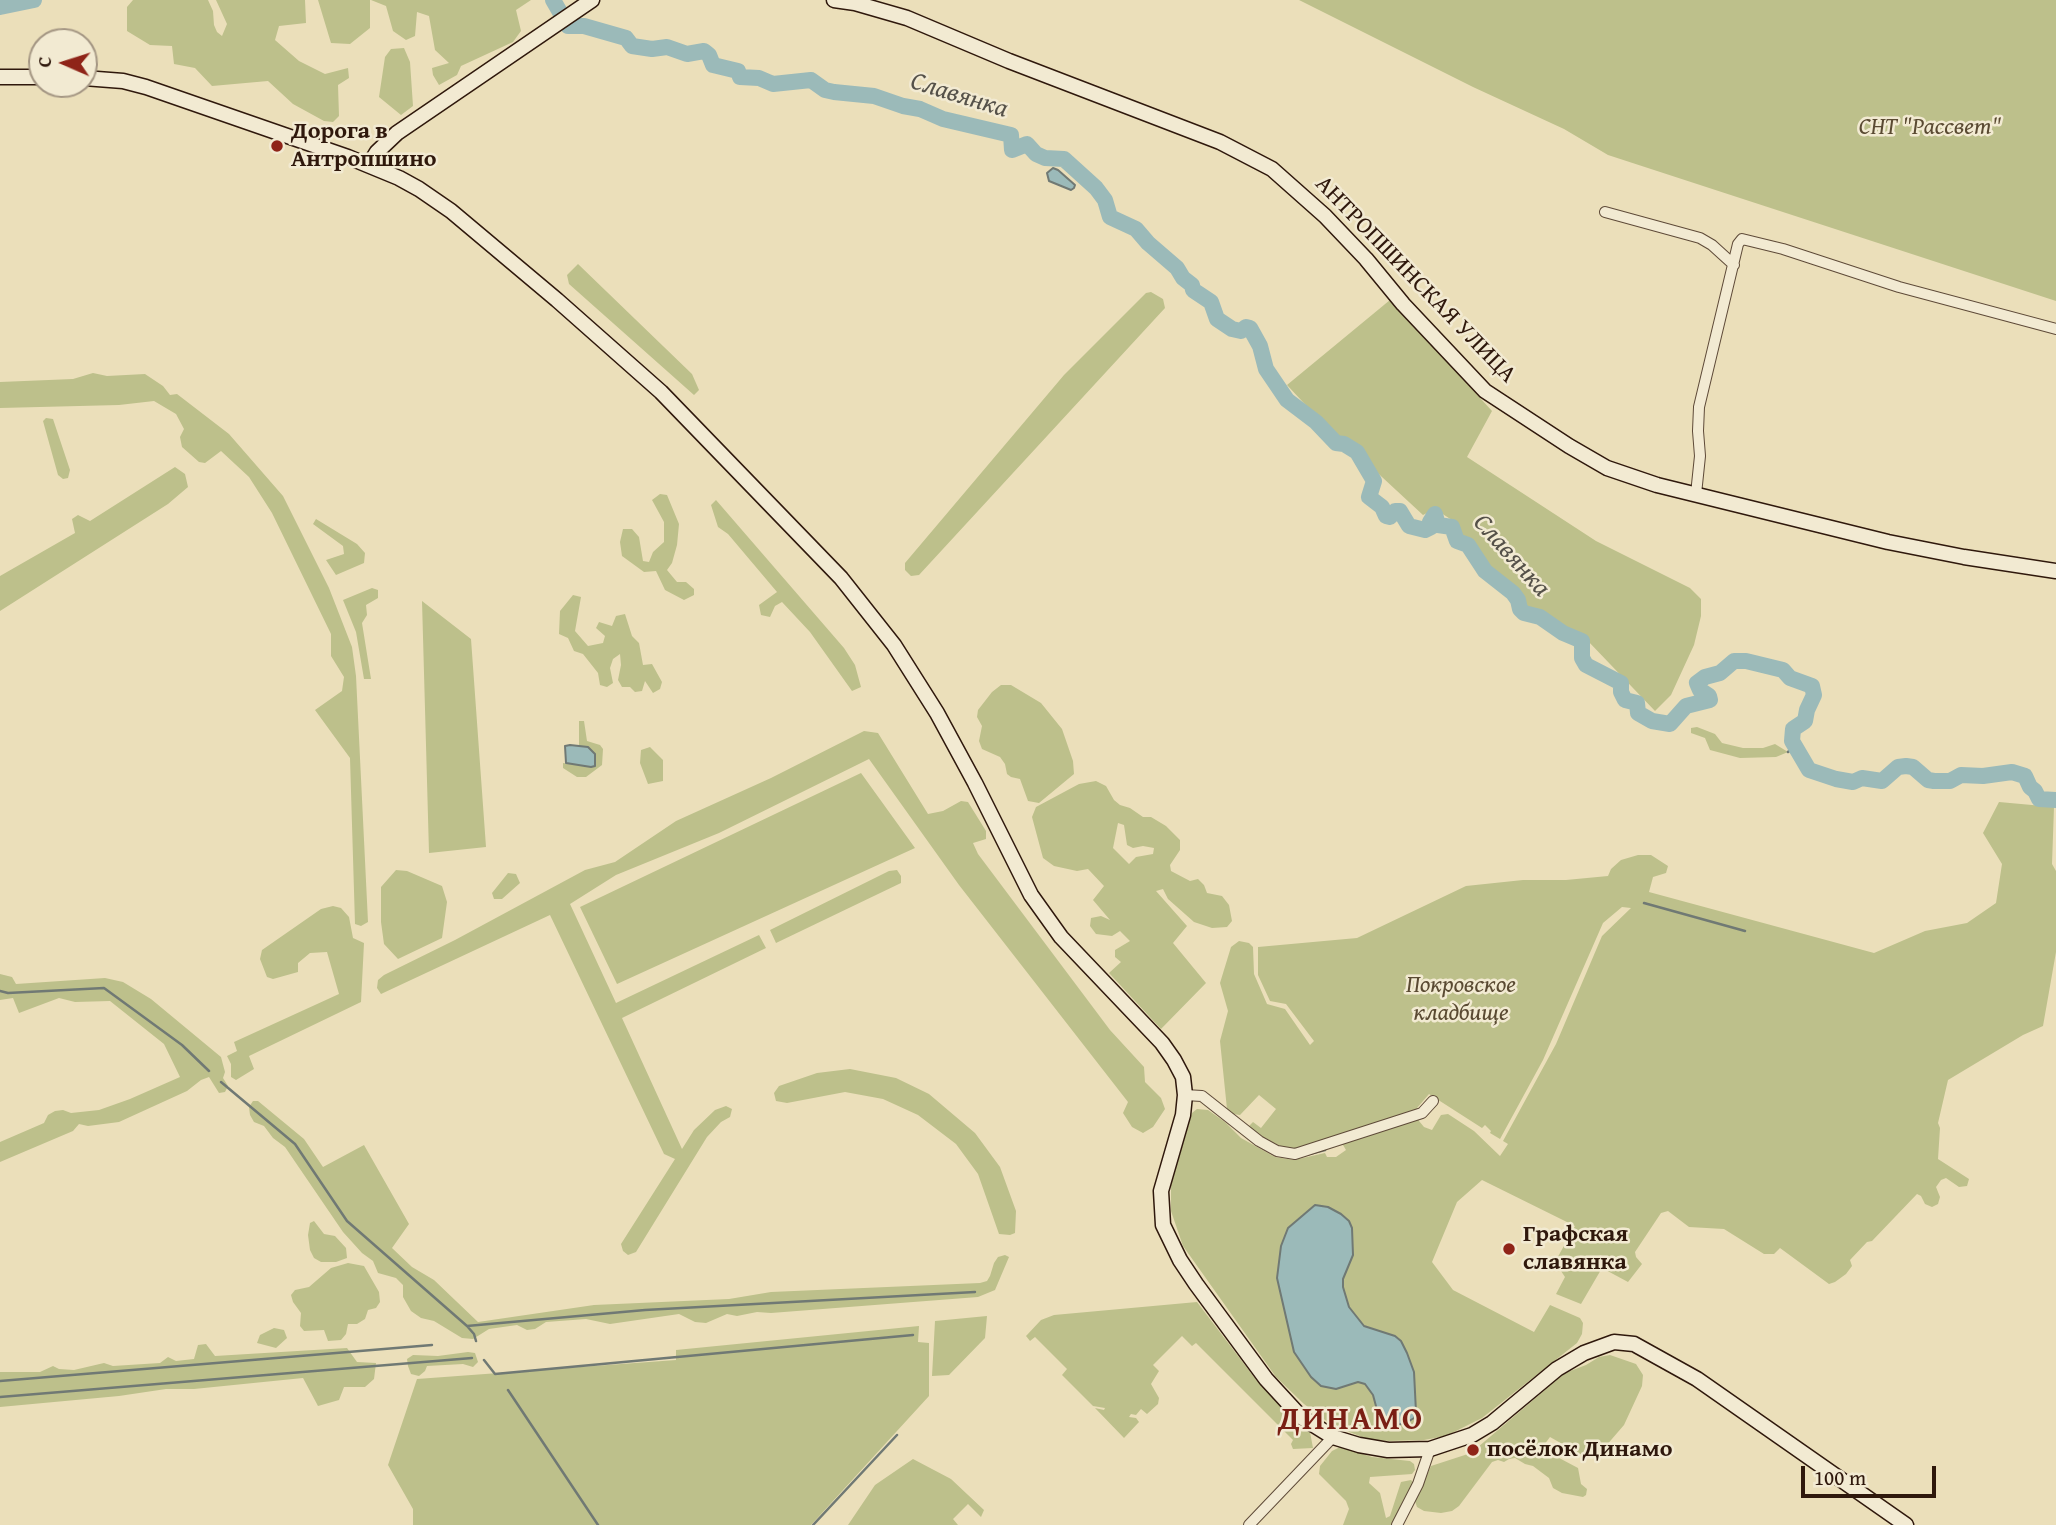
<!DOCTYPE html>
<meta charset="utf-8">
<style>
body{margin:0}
#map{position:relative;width:2056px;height:1525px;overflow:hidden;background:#ebdfba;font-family:"Gentium Book Plus",serif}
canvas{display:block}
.north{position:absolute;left:28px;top:28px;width:70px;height:70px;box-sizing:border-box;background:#f2ead2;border:2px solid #a49683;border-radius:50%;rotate:273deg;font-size:19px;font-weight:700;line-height:28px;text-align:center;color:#2f180c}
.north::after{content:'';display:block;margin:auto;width:24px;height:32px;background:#8f2418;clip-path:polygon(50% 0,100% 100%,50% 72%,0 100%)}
.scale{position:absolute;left:1801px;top:1466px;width:135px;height:32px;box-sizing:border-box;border:4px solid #2f180c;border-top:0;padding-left:9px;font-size:21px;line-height:24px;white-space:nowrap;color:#2f180c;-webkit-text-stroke:5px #f2ead2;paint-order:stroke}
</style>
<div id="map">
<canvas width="2056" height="1525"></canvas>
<div class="north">С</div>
<div class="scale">100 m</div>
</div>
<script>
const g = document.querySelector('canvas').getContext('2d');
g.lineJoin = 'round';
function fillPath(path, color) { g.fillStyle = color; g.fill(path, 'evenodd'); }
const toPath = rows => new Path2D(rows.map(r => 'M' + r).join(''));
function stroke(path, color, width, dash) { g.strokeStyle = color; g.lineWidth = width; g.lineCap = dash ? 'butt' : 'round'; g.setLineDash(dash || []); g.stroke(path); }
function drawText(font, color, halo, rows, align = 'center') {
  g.font = font + ' "Gentium Book Plus",serif'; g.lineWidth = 5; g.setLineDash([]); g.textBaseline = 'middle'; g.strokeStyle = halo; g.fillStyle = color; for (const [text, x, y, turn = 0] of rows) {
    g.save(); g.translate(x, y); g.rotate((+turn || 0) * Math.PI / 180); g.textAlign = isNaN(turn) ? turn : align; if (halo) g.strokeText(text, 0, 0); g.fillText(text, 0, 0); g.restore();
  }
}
const green = toPath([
 [133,0,208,0,213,11,214,25,217,32,222,36,227,24,216,0,305,0,306,23,279,26,275,40,299,61,325,74,348,68,349,78,338,85,339,116,333,122,324,121,293,104,268,81,212,86,195,68,174,64,172,46,150,45,127,31,127,7],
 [318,0,370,0,370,28,350,44,331,43],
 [371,0,531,0,516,10,521,31,513,42,461,66,457,75,439,85,433,75,432,68,449,63,435,50,429,16,417,12,415,36,406,40,393,31,386,6],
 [1299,0,2056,0,2056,301,1608,155,1564,129,1473,87],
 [404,48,410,62,413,106,401,115,379,97,385,57,391,49],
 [578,264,692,374,699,390,694,395,569,284,567,275],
 [1151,292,1163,299,1165,308,919,575,911,576,905,570,905,563,1064,375,1146,293],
 [1390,300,1492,411,1467,457,1596,541,1690,588,1701,599,1701,616,1694,645,1671,695,1655,711,1587,640,1551,618,1527,608,1514,587,1497,576,1463,540,1458,524,1435,509,1423,515,1315,415,1287,385],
 [93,373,107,376,145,374,163,386,170,395,177,394,229,434,283,496,329,588,352,647,356,676,368,922,361,926,355,924,350,758,315,710,342,691,344,677,331,656,331,634,272,513,249,477,221,451,205,463,199,462,182,447,180,437,184,429,176,414,154,401,119,405,0,408,0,382,73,379],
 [46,418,53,419,70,470,68,478,63,479,58,475,43,421],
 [175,467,185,474,188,487,168,504,0,611,0,576,75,533,72,519,78,515,90,521],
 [660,494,667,495,679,524,677,545,672,563,667,570,677,582,686,582,694,589,694,595,684,600,665,590,656,571,644,572,622,556,620,542,623,529,632,529,639,537,643,561,649,562,653,552,664,542,664,522,652,500],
 [716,500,844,648,855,665,861,687,852,691,810,632,782,602,775,606,770,617,761,615,759,605,777,592,728,534,718,527,711,505],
 [316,519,357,544,365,553,364,563,336,575,326,560,344,554,343,546,313,524],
 [372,588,378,590,378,598,366,605,367,615,362,623,371,679,364,679,356,632,343,600],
 [573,595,581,597,575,631,588,646,603,643,605,636,596,628,599,622,612,626,616,616,625,614,632,636,639,643,643,665,652,664,662,682,660,689,653,693,645,681,642,691,635,692,630,687,622,687,618,680,621,665,620,654,613,659,610,668,613,683,607,687,600,685,598,673,583,654,574,651,568,638,559,634,560,611],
 [422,601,471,639,486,847,429,853],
 [1001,685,1011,685,1041,703,1062,729,1073,761,1074,774,1039,803,1028,801,1020,779,1011,777,1007,774,1005,764,1000,757,982,749,979,741,982,726,977,717,978,710,992,692],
 [579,721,584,721,587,741,600,745,603,749,602,765,586,777,577,777,563,768,563,763,591,767,588,747,579,746],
 [1697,727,1715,734,1722,743,1743,748,1763,748,1775,744,1788,752,1776,757,1740,758,1710,750,1705,738,1691,733,1691,728],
 [864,731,878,733,928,814,943,811,961,801,968,802,986,831,986,839,973,843,978,854,1110,1030,1144,1067,1145,1082,1161,1098,1165,1109,1153,1127,1143,1133,1132,1127,1123,1113,1128,1102,959,885,869,759,719,833,616,875,570,904,616,1003,759,935,766,948,622,1018,682,1149,694,1130,715,1110,726,1106,732,1109,730,1117,721,1122,707,1137,636,1252,628,1255,623,1251,621,1244,675,1159,664,1154,550,915,381,994,377,988,378,980,384,975,455,940,585,870,615,862,676,821,771,778],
 [650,747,663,760,663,781,648,784,640,763,641,750],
 [861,773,915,848,617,984,580,907],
 [1096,781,1106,786,1114,800,1120,805,1130,808,1143,817,1151,817,1166,826,1180,840,1180,850,1170,865,1171,871,1190,881,1198,879,1204,885,1207,893,1222,896,1229,905,1232,921,1227,927,1212,928,1194,922,1168,899,1163,889,1156,891,1187,926,1173,943,1206,983,1161,1029,1109,973,1121,962,1115,957,1115,950,1130,941,1120,931,1112,936,1096,934,1090,926,1091,918,1101,916,1110,920,1093,900,1104,886,1088,869,1077,871,1054,866,1043,858,1032,817,1036,807,1079,784],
 [1118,823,1124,825,1127,845,1133,848,1143,846,1154,848,1153,854,1136,857,1129,864,1113,848],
 [1999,802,2054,807,2052,864,2056,871,2056,952,2043,1026,2023,1035,1948,1080,1938,1123,1940,1128,1938,1159,1969,1179,1967,1186,1959,1187,1946,1178,1941,1180,1936,1187,1940,1197,1938,1204,1932,1207,1925,1204,1921,1196,1917,1194,1872,1241,1867,1242,1850,1260,1852,1266,1846,1274,1835,1282,1829,1284,1780,1248,1774,1254,1764,1254,1724,1229,1689,1227,1668,1211,1661,1213,1635,1252,1636,1257,1642,1264,1628,1282,1602,1268,1581,1304,1556,1294,1565,1277,1555,1262,1575,1226,1482,1180,1457,1202,1432,1262,1453,1290,1534,1332,1550,1305,1580,1318,1583,1323,1582,1334,1577,1343,1482,1418,1446,1436,1424,1440,1389,1441,1367,1439,1347,1431,1325,1420,1304,1404,1276,1377,1183,1246,1171,1211,1171,1185,1192,1113,1197,1109,1208,1110,1225,1122,1241,1138,1275,1157,1294,1160,1325,1153,1327,1157,1336,1157,1346,1150,1343,1145,1336,1144,1289,1151,1247,1128,1253,1122,1261,1128,1276,1109,1259,1095,1240,1115,1233,1114,1227,1109,1220,1041,1228,1011,1220,983,1231,947,1239,941,1249,943,1253,947,1254,974,1267,1004,1285,1009,1310,1045,1314,1041,1286,1004,1270,1001,1258,975,1258,947,1357,938,1466,886,1523,880,1566,880,1608,876,1611,869,1621,860,1638,855,1651,855,1668,866,1666,873,1653,877,1649,892,1874,953,1925,931,1967,923,1996,903,2002,864,1983,833],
 [1622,907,1631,908,1602,936,1556,1044,1503,1141,1508,1144,1500,1156,1474,1131,1448,1114,1441,1115,1432,1130,1424,1127,1419,1121,1417,1108,1429,1094,1482,1128,1485,1125,1491,1131,1490,1133,1500,1139,1543,1060,1603,923],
 [396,870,407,871,442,886,447,902,442,938,398,959,384,944,381,922,381,887],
 [897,870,901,876,901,883,776,943,770,930,889,871],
 [508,873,516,874,520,883,502,899,494,899,492,893],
 [333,906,341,908,349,917,353,938,364,943,361,1002,249,1056,254,1069,236,1080,231,1077,231,1064,227,1056,237,1051,234,1042,339,994,327,952,310,953,298,963,298,972,273,979,267,977,260,959,262,950,321,909],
 [0,974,12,977,16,984,105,978,123,982,151,999,221,1057,225,1072,223,1078,228,1086,225,1092,219,1093,209,1077,201,1080,187,1091,119,1122,88,1126,79,1124,73,1131,0,1162,0,1142,44,1123,48,1115,55,1111,63,1110,71,1113,99,1110,130,1099,180,1077,164,1044,110,1001,75,1002,59,998,19,1013,13,998,0,1000],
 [850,1069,896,1078,929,1094,975,1133,1000,1167,1016,1211,1015,1233,1010,1235,999,1234,978,1174,956,1144,918,1115,883,1099,845,1092,787,1103,776,1101,774,1093,779,1086,817,1073],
 [253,1101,258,1101,304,1139,323,1167,364,1145,409,1224,392,1248,412,1267,434,1280,478,1322,594,1305,729,1299,771,1292,980,1283,987,1281,990,1276,994,1263,998,1257,1005,1255,1009,1257,995,1290,978,1297,771,1313,757,1312,737,1316,727,1314,706,1323,695,1322,679,1314,610,1324,586,1319,546,1322,535,1329,527,1330,517,1325,489,1329,473,1339,462,1338,434,1321,421,1318,411,1311,403,1297,403,1285,396,1278,378,1273,373,1261,362,1253,343,1232,285,1147,273,1138,264,1126,254,1122,250,1115,249,1107],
 [314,1221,324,1234,335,1236,346,1248,347,1258,336,1262,321,1262,314,1258,310,1250,308,1235,310,1223],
 [348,1263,364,1266,379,1292,380,1302,376,1308,368,1310,365,1319,357,1324,348,1324,346,1334,341,1340,328,1341,324,1330,304,1331,300,1326,301,1313,293,1302,291,1295,295,1290,309,1287,331,1268],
 [1197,1302,1257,1381,1292,1417,1310,1432,1313,1448,1293,1449,1291,1444,1293,1440,1196,1343,1192,1346,1182,1336,1153,1365,1159,1371,1151,1384,1159,1398,1158,1404,1147,1414,1141,1409,1136,1415,1131,1414,1129,1417,1136,1418,1139,1422,1124,1438,1095,1408,1104,1410,1105,1408,1093,1406,1062,1375,1067,1369,1035,1337,1030,1341,1026,1336,1041,1320,1054,1315],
 [987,1316,985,1338,949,1375,932,1376,935,1321],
 [919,1326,918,1342,929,1343,929,1396,811,1525,413,1525,413,1509,388,1465,417,1379,676,1360,676,1350],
 [274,1328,284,1330,287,1338,276,1348,257,1343,260,1335],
 [206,1344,215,1356,347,1348,357,1362,376,1363,374,1379,365,1387,344,1387,339,1400,318,1406,303,1378,194,1389,166,1389,119,1396,0,1407,0,1372,40,1372,53,1366,59,1369,74,1370,104,1363,113,1366,160,1363,168,1357,176,1361,194,1359,198,1345],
 [468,1352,475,1353,478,1362,473,1367,463,1364,427,1366,425,1371,419,1376,411,1374,408,1366,407,1359,413,1355,438,1356],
 [1610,1355,1636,1364,1643,1375,1642,1386,1624,1425,1599,1454,1591,1456,1580,1454,1550,1437,1544,1445,1546,1451,1578,1468,1581,1484,1587,1489,1586,1495,1583,1497,1562,1493,1553,1488,1549,1478,1533,1466,1525,1464,1515,1458,1509,1459,1504,1462,1498,1460,1492,1462,1459,1506,1452,1511,1441,1513,1424,1511,1417,1507,1415,1501,1431,1466,1471,1453,1565,1373,1586,1365,1599,1357],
 [1340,1447,1372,1457,1410,1461,1414,1464,1415,1470,1412,1474,1370,1477,1369,1483,1380,1493,1386,1518,1390,1516,1401,1482,1411,1480,1416,1485,1394,1525,1343,1525,1349,1509,1346,1501,1319,1474,1320,1466,1332,1451],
 [913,1459,951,1479,984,1510,981,1517,968,1504,953,1519,958,1525,848,1525,875,1485]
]);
const water = toPath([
 [1053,168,1058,170,1075,185,1074,188,1071,190,1049,181,1047,173,1053,168],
 [570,745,588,747,595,754,595,766,591,767,566,763,565,746,570,745],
 [1315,1205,1328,1207,1341,1214,1349,1221,1352,1228,1353,1255,1343,1279,1343,1287,1349,1307,1364,1326,1395,1336,1401,1341,1407,1353,1414,1372,1416,1412,1414,1418,1406,1423,1392,1426,1380,1421,1373,1395,1365,1384,1358,1382,1336,1389,1321,1386,1311,1377,1294,1352,1277,1278,1281,1246,1288,1228,1315,1205]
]);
const stream = toPath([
 [1788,752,1795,745],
 [1644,903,1745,931],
 [0,991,8,993,104,988,182,1045,209,1071],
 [221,1082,295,1144,347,1221,467,1326,474,1334,476,1341],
 [1309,1154,1325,1150],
 [467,1326,645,1310,975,1292],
 [484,1360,495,1374,913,1335],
 [0,1381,432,1345],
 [508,1390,598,1525],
 [0,1397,472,1358],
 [813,1525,897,1435]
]);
const river = toPath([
 [553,0,568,26,584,26,626,38,632,46,652,49,667,47,687,54,704,51,709,55,713,65,738,71,740,77,759,78,773,84,811,80,825,90,834,92,874,96,903,106,920,109,943,119,1011,135,1012,150,1027,144,1036,154,1045,158,1064,159,1096,188,1105,200,1110,217,1136,229,1148,243,1177,268,1183,278,1192,285,1193,290,1211,302,1217,319,1232,329,1241,331,1246,327,1250,328,1260,346,1266,369,1287,400,1316,422,1336,443,1344,444,1357,452,1374,481,1369,497,1382,507,1386,516,1390,517,1395,511,1400,511,1409,526,1425,530,1431,527,1430,522,1435,514,1438,525,1452,527,1457,541,1468,545,1485,571,1513,593,1518,600,1520,609,1524,613,1540,617,1563,633,1582,641,1582,658,1586,665,1621,683,1621,692,1625,700,1637,703,1638,713,1652,721,1670,724,1686,706,1710,700,1709,696,1700,690,1697,683,1705,677,1720,673,1734,661,1746,661,1783,670,1790,678,1812,686,1814,695,1807,710,1805,721,1793,729,1792,741,1809,770,1836,779,1853,782,1862,778,1882,781,1898,767,1906,766,1913,767,1928,780,1934,781,1950,781,1961,775,1983,776,2012,772,2025,776,2030,787,2035,791,2039,799,2056,800],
 [0,7,34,0]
]);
const street = toPath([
 [1605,212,1700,238,1712,245,1734,265],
 [1696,494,1700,456,1698,431,1699,407,1738,244,1742,239,1783,249,1899,287,2056,329],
 [1185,1095,1202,1096,1259,1141,1277,1151,1295,1154,1422,1113,1433,1101],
 [1249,1525,1333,1437],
 [1397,1525,1418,1484,1430,1449]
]);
const secondary = toPath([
 [834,0,855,3,907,18,1009,61,1220,142,1272,169,1325,216,1366,259,1403,304,1485,391,1569,446,1607,468,1657,485,1888,542,1964,557,2056,571],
 [0,77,42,77],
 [84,78,123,81,146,87,348,157,399,178,419,189,451,211,557,300,661,392,841,578,894,645,937,713,975,783,1031,895,1061,937,1162,1043,1174,1060,1183,1077,1185,1095,1183,1115,1161,1191,1163,1225,1180,1260,1196,1284,1266,1379,1301,1417,1333,1437,1359,1445,1388,1450,1430,1449,1472,1435,1492,1423,1557,1369,1584,1353,1614,1342,1634,1344,1697,1379,1906,1525],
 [369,165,377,152,397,133,592,0]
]);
const markers = [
 [277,146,7,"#8f2418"],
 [1509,1249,7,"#8f2418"],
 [1473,1450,7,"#8f2418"]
];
const parkNames = [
 ["СНТ \"Рассвет\"",1930,128],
 ["Покровское",1461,986],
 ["кладбище",1461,1014]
];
const poiNames = [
 ["Дорога в",291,132],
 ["Антропшино",291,160],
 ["Графская",1523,1235],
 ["славянка",1523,1263],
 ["посёлок Динамо",1487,1450]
];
const streetNames = [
 ["АНТРОПШИНСКАЯ УЛИЦА",1415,280,46]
];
const waterNames = [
 ["Славянка",959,96,17],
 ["Славянка",1511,556,48]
];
const districtNames = [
 ["ДИНАМО",1351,1421]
];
fillPath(green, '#bdc08b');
fillPath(water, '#9bbab9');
stroke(water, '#707974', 2);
stroke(stream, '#707974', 2.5);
stroke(river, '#9bbab9', 16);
stroke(street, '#5e4a38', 12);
stroke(secondary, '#2f180c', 17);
stroke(street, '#f2ead2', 10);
stroke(secondary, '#f2ead2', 14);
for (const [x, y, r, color] of markers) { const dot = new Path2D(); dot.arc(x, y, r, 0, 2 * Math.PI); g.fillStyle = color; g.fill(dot); stroke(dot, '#f2ead2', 2.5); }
drawText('italic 24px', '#5a4a32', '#f2ead2', parkNames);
drawText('bold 24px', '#2f180c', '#f2ead2', poiNames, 'left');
drawText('24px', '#2f180c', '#f2ead2', streetNames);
drawText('italic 26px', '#555149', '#f2ead2', waterNames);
g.letterSpacing = '2px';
drawText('bold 32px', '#7a1f14', '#f2ead2', districtNames);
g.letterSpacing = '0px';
</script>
